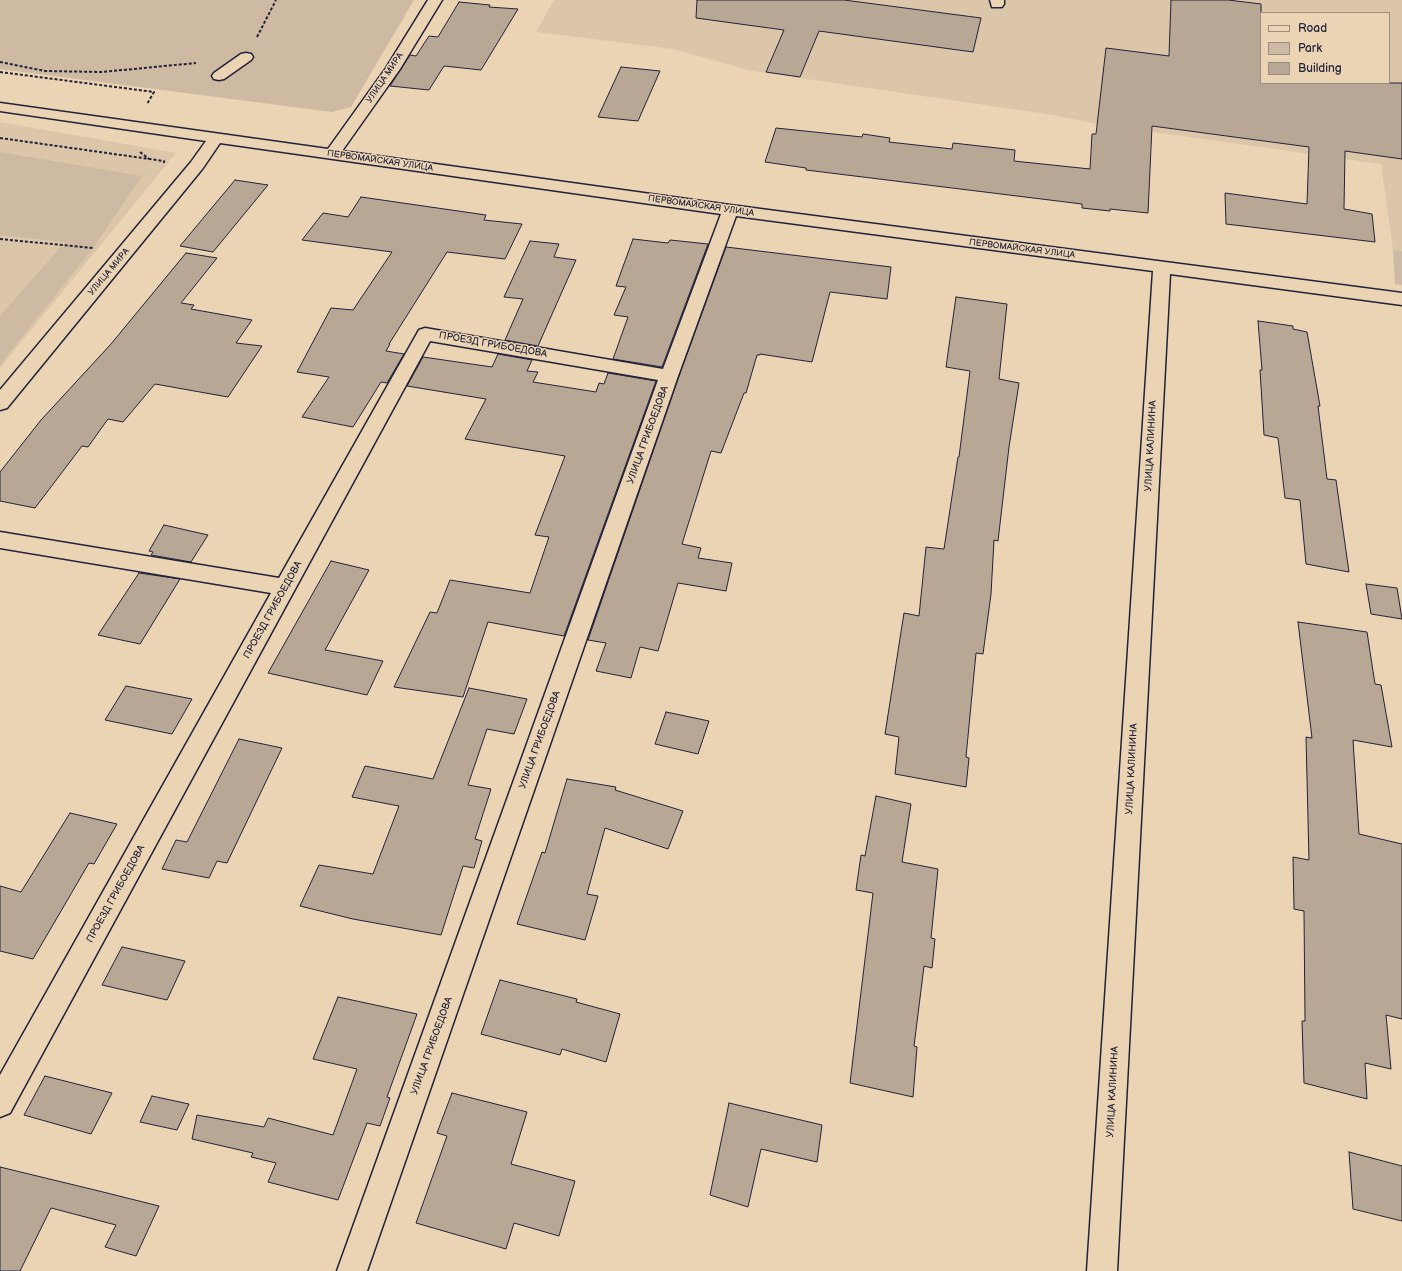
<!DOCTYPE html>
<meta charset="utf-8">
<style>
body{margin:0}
#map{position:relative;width:1402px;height:1271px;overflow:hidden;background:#ebd4b3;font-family:"Balsamiq Sans",sans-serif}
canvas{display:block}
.legend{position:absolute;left:1260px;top:12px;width:130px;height:72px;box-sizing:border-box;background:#ebd4b3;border:1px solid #9b8d83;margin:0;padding:5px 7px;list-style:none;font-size:12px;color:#22223b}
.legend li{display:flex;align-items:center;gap:8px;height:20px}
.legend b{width:20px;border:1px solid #9b8d83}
</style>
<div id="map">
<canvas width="1402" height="1271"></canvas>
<ul class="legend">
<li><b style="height:5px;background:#ebd4b3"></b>Road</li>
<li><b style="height:11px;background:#cebaa2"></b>Park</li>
<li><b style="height:11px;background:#b9a795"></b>Building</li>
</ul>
</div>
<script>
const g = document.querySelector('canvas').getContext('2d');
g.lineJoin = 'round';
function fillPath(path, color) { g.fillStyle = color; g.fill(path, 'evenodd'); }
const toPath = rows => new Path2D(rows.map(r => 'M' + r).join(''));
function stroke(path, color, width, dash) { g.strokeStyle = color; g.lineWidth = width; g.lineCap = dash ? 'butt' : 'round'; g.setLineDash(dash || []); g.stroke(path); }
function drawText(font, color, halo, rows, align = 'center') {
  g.font = font + ' "Balsamiq Sans",sans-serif'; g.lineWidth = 3; g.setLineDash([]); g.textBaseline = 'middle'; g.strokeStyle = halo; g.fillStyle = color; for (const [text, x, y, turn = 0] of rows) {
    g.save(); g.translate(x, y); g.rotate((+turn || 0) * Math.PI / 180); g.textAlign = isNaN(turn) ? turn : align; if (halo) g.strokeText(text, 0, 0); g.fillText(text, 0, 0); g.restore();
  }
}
const built = toPath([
 [554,0,1402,0,1402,251,1393,250,1381,164,1097,124,1053,115,752,71,673,49,536,32],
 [1261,13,1389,13,1389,83,1261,83],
 [0,122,176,153,0,368]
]);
const green = toPath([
 [0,0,414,0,351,107,332,112,0,69],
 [0,152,142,176,93,248,0,365,0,316,65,242,0,235],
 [1393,250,1402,251,1402,285,1395,284]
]);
const building = toPath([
 [697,0,844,0,981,18,973,52,819,31,800,77,766,72,784,30,696,18,697,0],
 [1171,0,1228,0,1261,4,1261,83,1402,83,1402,159,1345,151,1344,209,1372,214,1375,242,1226,224,1225,193,1307,204,1309,147,1152,126,1148,213,1110,209,1110,211,1082,208,1082,204,806,170,806,168,765,162,776,128,862,137,863,134,890,138,889,142,952,149,953,143,1015,150,1014,161,1090,169,1092,134,1096,134,1106,48,1169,56,1171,0],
 [459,2,490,5,489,7,518,9,481,70,444,66,429,90,390,86,410,55,416,56,429,36,438,37,459,2],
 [621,67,660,71,638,121,598,117,621,67],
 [235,180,268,185,213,252,180,246,235,180],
 [361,197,486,215,484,220,522,224,505,259,447,252,389,344,390,344,386,351,404,354,387,383,381,382,353,427,302,417,329,377,297,372,331,308,353,310,392,252,302,240,323,213,348,217,361,197],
 [633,239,668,243,670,240,708,244,662,367,613,359,628,317,614,315,626,287,616,286,633,239],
 [530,241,559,244,554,257,576,260,538,346,505,340,523,299,504,297,530,241],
 [726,247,891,267,887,299,830,292,812,362,760,354,760,355,757,355,746,393,744,393,721,453,711,451,682,544,701,548,698,558,732,563,726,591,678,583,658,651,640,647,631,678,596,671,606,643,588,640,679,376,726,247],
 [186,253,217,258,181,303,194,305,191,309,252,320,236,343,262,346,228,397,155,384,123,422,108,419,88,447,82,446,35,508,0,501,0,472,41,420,111,344,186,253],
 [956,297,1007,304,999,379,1019,383,1009,447,998,541,994,540,991,594,983,654,976,653,966,757,969,758,966,787,895,774,899,737,885,734,904,613,919,616,926,547,944,549,958,457,959,457,970,371,946,367,956,297],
 [1258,321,1293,326,1293,329,1307,332,1320,406,1318,406,1327,479,1336,480,1349,572,1306,564,1300,500,1285,498,1278,438,1264,435,1260,370,1262,370,1258,321],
 [498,354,532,360,527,371,538,372,533,382,596,392,599,383,604,384,608,373,656,381,564,636,488,622,463,697,394,687,430,612,437,613,450,580,530,593,549,537,535,535,565,456,465,439,486,399,407,386,423,357,492,367,498,354],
 [164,525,208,535,191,562,151,555,153,552,149,551,164,525],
 [331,561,369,570,325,650,383,661,367,695,268,673,331,561],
 [139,573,180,579,140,644,98,635,139,573],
 [1366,584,1397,588,1402,619,1371,614,1366,584],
 [1298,622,1367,632,1375,684,1381,685,1392,747,1353,740,1359,834,1402,844,1402,1019,1386,1015,1391,1069,1365,1063,1367,1099,1304,1083,1302,1021,1305,1021,1304,911,1294,909,1293,857,1309,860,1306,737,1312,738,1298,622],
 [126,686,192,699,172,734,105,720,126,686],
 [469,688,527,699,514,734,487,729,468,785,491,789,475,839,482,841,474,868,463,866,441,935,353,919,300,906,319,865,373,874,399,806,352,797,365,766,433,779,469,688],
 [666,712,709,721,698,754,655,744,666,712],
 [239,739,282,748,227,863,217,861,209,878,162,869,176,840,187,842,239,739],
 [567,779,616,787,615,790,683,811,668,849,605,828,587,894,598,896,585,940,517,924,542,852,545,853,567,779],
 [876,796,911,804,902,862,938,869,931,938,935,939,932,968,924,966,914,1046,917,1047,913,1097,850,1083,873,893,856,890,861,855,865,856,876,796],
 [70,813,117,824,94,864,89,863,33,959,0,951,0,886,21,892,70,813],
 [122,947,185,961,167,1000,102,985,122,947],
 [500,980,577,999,576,1002,620,1014,606,1062,562,1049,560,1055,481,1034,500,980],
 [338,997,417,1014,387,1097,390,1098,380,1126,367,1123,338,1200,268,1182,276,1163,251,1157,253,1153,192,1139,197,1115,264,1127,268,1118,333,1135,357,1069,313,1059,338,997],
 [45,1076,112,1093,91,1134,24,1115,45,1076],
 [452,1093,527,1112,511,1164,575,1181,559,1236,514,1223,506,1249,416,1223,447,1136,437,1133,452,1093],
 [152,1096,189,1104,177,1130,140,1122,152,1096],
 [729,1103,822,1125,817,1162,761,1149,748,1207,710,1195,729,1103],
 [1349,1152,1402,1166,1402,1221,1353,1209,1349,1152],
 [0,1167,103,1192,159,1206,136,1256,105,1247,116,1225,51,1208,20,1271,0,1271,0,1167]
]);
const path = toPath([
 [257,37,276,0],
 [0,62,45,71,102,72,196,63],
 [0,72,154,92,147,104],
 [0,138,164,161,164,163],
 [140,152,149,159],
 [0,239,93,248]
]);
const minor = toPath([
 [428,0,442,0,400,69,342,151,730,205,1402,293,1402,305,1170,274,1117,1271,1087,1271,1153,271,736,216,678,376,367,1271,337,1271,658,380,430,341,10,1113,0,1117,0,1075,271,593,0,548,0,532,279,578,419,330,425,328,663,369,721,214,220,143,203,168,7,408,0,410,0,390,191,162,206,141,0,111,0,103,328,149,386,68,428,0],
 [990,0,1004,0,1004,4,1002,7,992,7,990,0],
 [246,53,251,54,253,57,251,60,224,79,219,80,214,79,212,76,214,73,241,54,246,53]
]);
const farStreetnames = [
 ["УЛИЦА МИРА",385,78,-56],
 ["ПЕРВОМАЙСКАЯ УЛИЦА",380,161,8],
 ["ПЕРВОМАЙСКАЯ УЛИЦА",701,206,8],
 ["ПЕРВОМАЙСКАЯ УЛИЦА",1022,249,7],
 ["УЛИЦА МИРА",109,272,-50]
];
const streetNames = [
 ["ПРОЕЗД ГРИБОЕДОВА",493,345,10],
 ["УЛИЦА ГРИБОЕДОВА",648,435,-70],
 ["УЛИЦА КАЛИНИНА",1151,446,-87],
 ["ПРОЕЗД ГРИБОЕДОВА",273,610,-61],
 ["УЛИЦА ГРИБОЕДОВА",540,740,-70],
 ["УЛИЦА КАЛИНИНА",1132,769,-87],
 ["ПРОЕЗД ГРИБОЕДОВА",116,894,-61],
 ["УЛИЦА ГРИБОЕДОВА",432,1046,-70],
 ["УЛИЦА КАЛИНИНА",1113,1092,-87]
];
fillPath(built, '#dcc6aa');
fillPath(green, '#cebaa2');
fillPath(building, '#b9a795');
stroke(building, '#22223b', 1);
stroke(minor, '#22223b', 3);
stroke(path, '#22223b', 2, [3, 2]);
fillPath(minor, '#ebd4b3');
drawText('9px', '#22223b', '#ebd4b3', farStreetnames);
drawText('10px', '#22223b', '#ebd4b3', streetNames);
</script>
